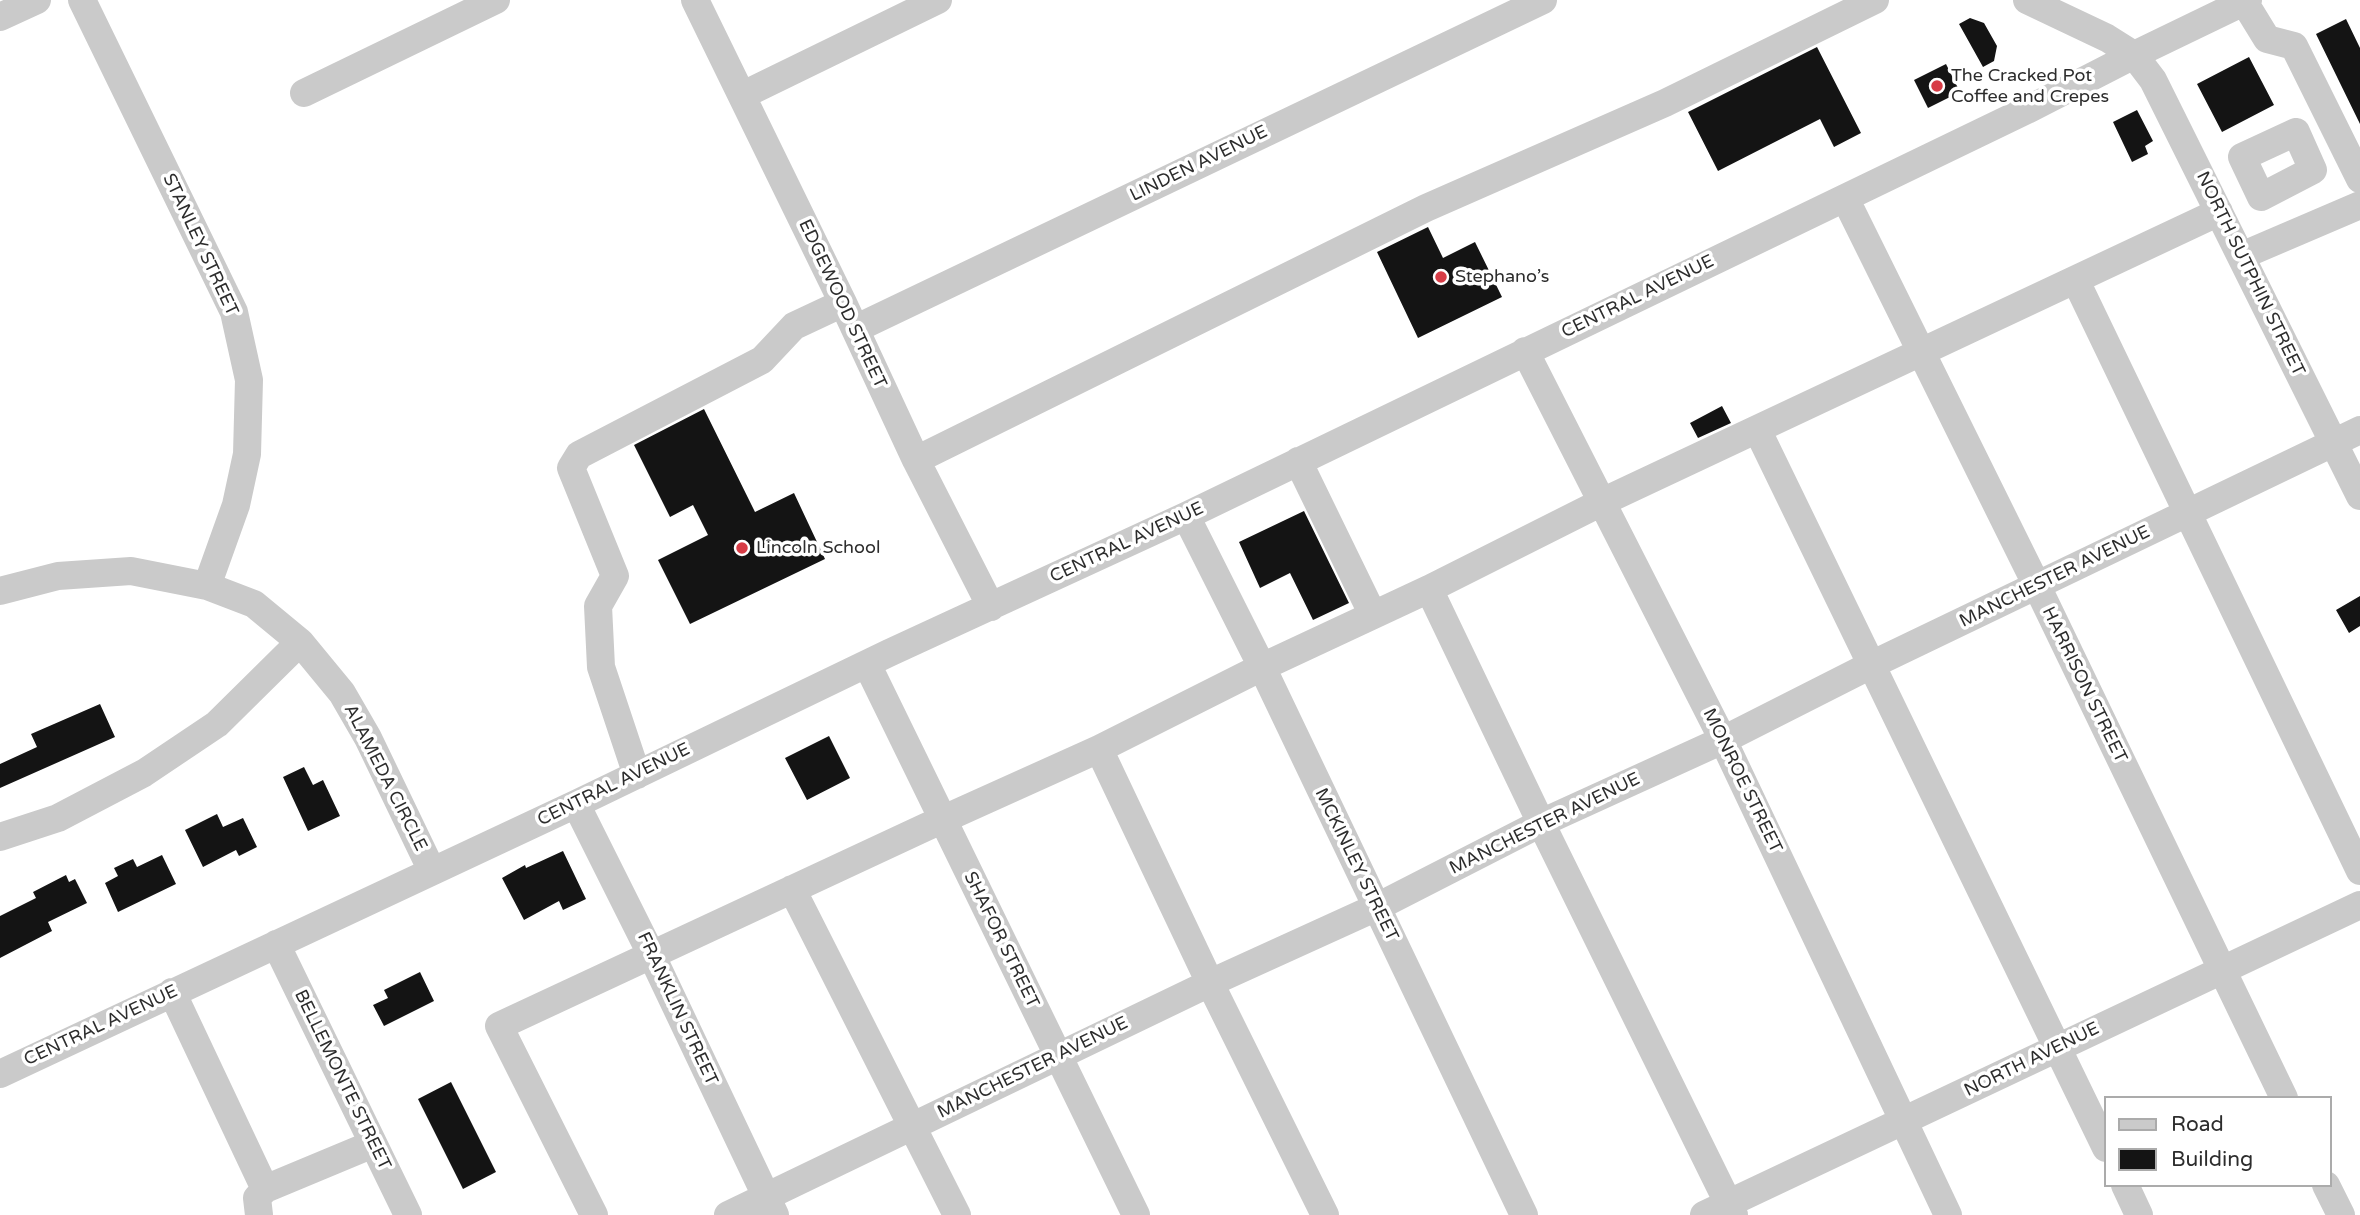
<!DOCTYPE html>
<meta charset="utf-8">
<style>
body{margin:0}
#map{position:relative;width:2360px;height:1215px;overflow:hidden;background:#fff;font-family:"Varela Round",sans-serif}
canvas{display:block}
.legend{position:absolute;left:2104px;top:1096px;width:228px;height:91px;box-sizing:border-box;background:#fff;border:2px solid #ababab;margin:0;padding:9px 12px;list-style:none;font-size:21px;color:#2d2d2d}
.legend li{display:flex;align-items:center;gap:14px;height:35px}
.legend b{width:35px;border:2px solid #ababab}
</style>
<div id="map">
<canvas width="2360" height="1215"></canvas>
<ul class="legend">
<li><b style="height:9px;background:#cacaca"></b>Road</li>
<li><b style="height:19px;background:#141414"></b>Building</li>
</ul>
</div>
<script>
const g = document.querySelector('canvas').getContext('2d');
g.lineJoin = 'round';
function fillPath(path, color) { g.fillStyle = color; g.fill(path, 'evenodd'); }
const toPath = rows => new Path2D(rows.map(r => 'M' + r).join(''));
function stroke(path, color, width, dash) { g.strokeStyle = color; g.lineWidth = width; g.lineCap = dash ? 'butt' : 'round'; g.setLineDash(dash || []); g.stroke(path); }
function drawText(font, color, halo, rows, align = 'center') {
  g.font = font + ' "Varela Round",sans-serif'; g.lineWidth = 7; g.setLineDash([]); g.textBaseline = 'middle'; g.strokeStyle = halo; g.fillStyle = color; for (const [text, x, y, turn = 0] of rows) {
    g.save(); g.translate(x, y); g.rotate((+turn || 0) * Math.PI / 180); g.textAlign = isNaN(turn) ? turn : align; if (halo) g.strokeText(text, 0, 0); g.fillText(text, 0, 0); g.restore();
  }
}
const building = toPath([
 [1970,18,1984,23,1997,46,1994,61,1983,67,1959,24],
 [2346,19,2360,48,2360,124,2316,34],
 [1817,47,1861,133,1834,147,1820,119,1718,171,1688,112],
 [2249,57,2274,105,2222,132,2197,84],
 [1946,64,1960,92,1928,108,1914,80],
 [2137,110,2153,141,2145,146,2148,154,2132,162,2113,122],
 [1428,227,1443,258,1475,242,1502,297,1418,338,1377,252],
 [1722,406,1731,423,1698,438,1690,423],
 [704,409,755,512,794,493,825,559,690,624,658,560,708,535,693,505,670,517,634,445],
 [1304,511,1349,603,1313,620,1290,573,1260,588,1239,542],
 [2360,596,2360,626,2349,633,2336,610],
 [100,704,115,737,0,788,0,764,37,747,31,734],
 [829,736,850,778,807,800,785,758],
 [304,767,313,785,323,780,340,816,308,831,283,777],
 [217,814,223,827,243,818,257,847,239,856,236,850,203,867,185,830],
 [563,851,586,899,563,910,559,901,524,920,502,878,525,865,526,868],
 [162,855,176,884,118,912,105,883,118,876,114,868,133,859,137,867],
 [66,875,69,882,75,879,87,903,48,922,52,931,0,958,0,916,36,898,33,892],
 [420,972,434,1001,384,1026,373,1005,388,998,384,990],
 [451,1082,496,1172,463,1189,418,1099]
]);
const minor = toPath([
 [82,0,234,312,249,380,247,454,236,505,207,586],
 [695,0,843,303,916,460,991,607],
 [2027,0,2107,38,2134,55,2153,80,2360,496],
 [2243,0,2267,39,2294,46,2360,179],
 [0,17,37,0],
 [304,93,496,0],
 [743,95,938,0],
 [2296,132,2313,170,2261,197,2242,157,2296,132],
 [1845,198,2037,586,2284,1098],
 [2241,256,2360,205],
 [2076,281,2360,871],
 [855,329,1543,0],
 [1525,351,1723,740,1948,1215],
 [1757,429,2106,1148],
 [916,460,1426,208,1665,103,1875,0],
 [1298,461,1373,615],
 [1186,516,1262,667,1524,1215],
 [1429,589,1541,823,1734,1215],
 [0,591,58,576,131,571,207,586,254,604,300,642,342,693,368,738,432,871],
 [867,664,1136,1215],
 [1099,749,1210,983,1325,1215],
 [637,775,601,667,598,606,615,576,571,468,579,455,762,360,794,326,843,303],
 [576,804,651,954,775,1215],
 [0,837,58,818,144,773,217,724,300,642],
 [792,889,957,1215],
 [276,944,408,1215],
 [172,992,265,1189],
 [0,1074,576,804,889,653,1186,516,2027,110,2134,55,2248,0],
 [2125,1185,2139,1215],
 [2326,1185,2341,1215],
 [259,1215,257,1198,265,1189,373,1144],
 [594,1215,499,1026,926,827,1099,749,1262,667,1429,589,1602,502,2219,212],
 [728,1215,1210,983,1377,907,1541,823,1723,740,1871,665,2360,430],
 [1704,1215,2360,905]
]);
const markers = [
 [1937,86,7,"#d73c46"],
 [1441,277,7,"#d73c46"],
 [742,548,7,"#d73c46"]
];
const poiNames = [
 ["The Cracked Pot",1951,76],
 ["Coffee and Crepes",1951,97],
 ["Stephano’s",1455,277],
 ["Lincoln School",756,548]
];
const streetNames = [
 ["LINDEN AVENUE",1199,164,-26],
 ["STANLEY STREET",200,245,65],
 ["NORTH SUTPHIN STREET",2250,274,64],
 ["CENTRAL AVENUE",1638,297,-26],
 ["EDGEWOOD STREET",842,304,65],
 ["CENTRAL AVENUE",1127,543,-25],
 ["MANCHESTER AVENUE",2055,577,-26],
 ["HARRISON STREET",2084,685,64],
 ["ALAMEDA CIRCLE",385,778,63],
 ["MONROE STREET",1742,781,64],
 ["CENTRAL AVENUE",614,785,-26],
 ["MANCHESTER AVENUE",1545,824,-26],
 ["MCKINLEY STREET",1356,865,64],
 ["SHAFOR STREET",1001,940,64],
 ["FRANKLIN STREET",677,1009,65],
 ["CENTRAL AVENUE",101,1026,-25],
 ["NORTH AVENUE",2032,1060,-26],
 ["MANCHESTER AVENUE",1033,1068,-26],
 ["BELLEMONTE STREET",342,1080,64]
];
fillPath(building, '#141414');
stroke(minor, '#cacaca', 28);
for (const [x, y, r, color] of markers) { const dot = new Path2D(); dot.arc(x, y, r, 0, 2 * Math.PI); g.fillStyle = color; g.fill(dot); stroke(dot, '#fff', 2.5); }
drawText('18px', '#2d2d2d', '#fff', poiNames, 'left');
drawText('18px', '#2d2d2d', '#fff', streetNames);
</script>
